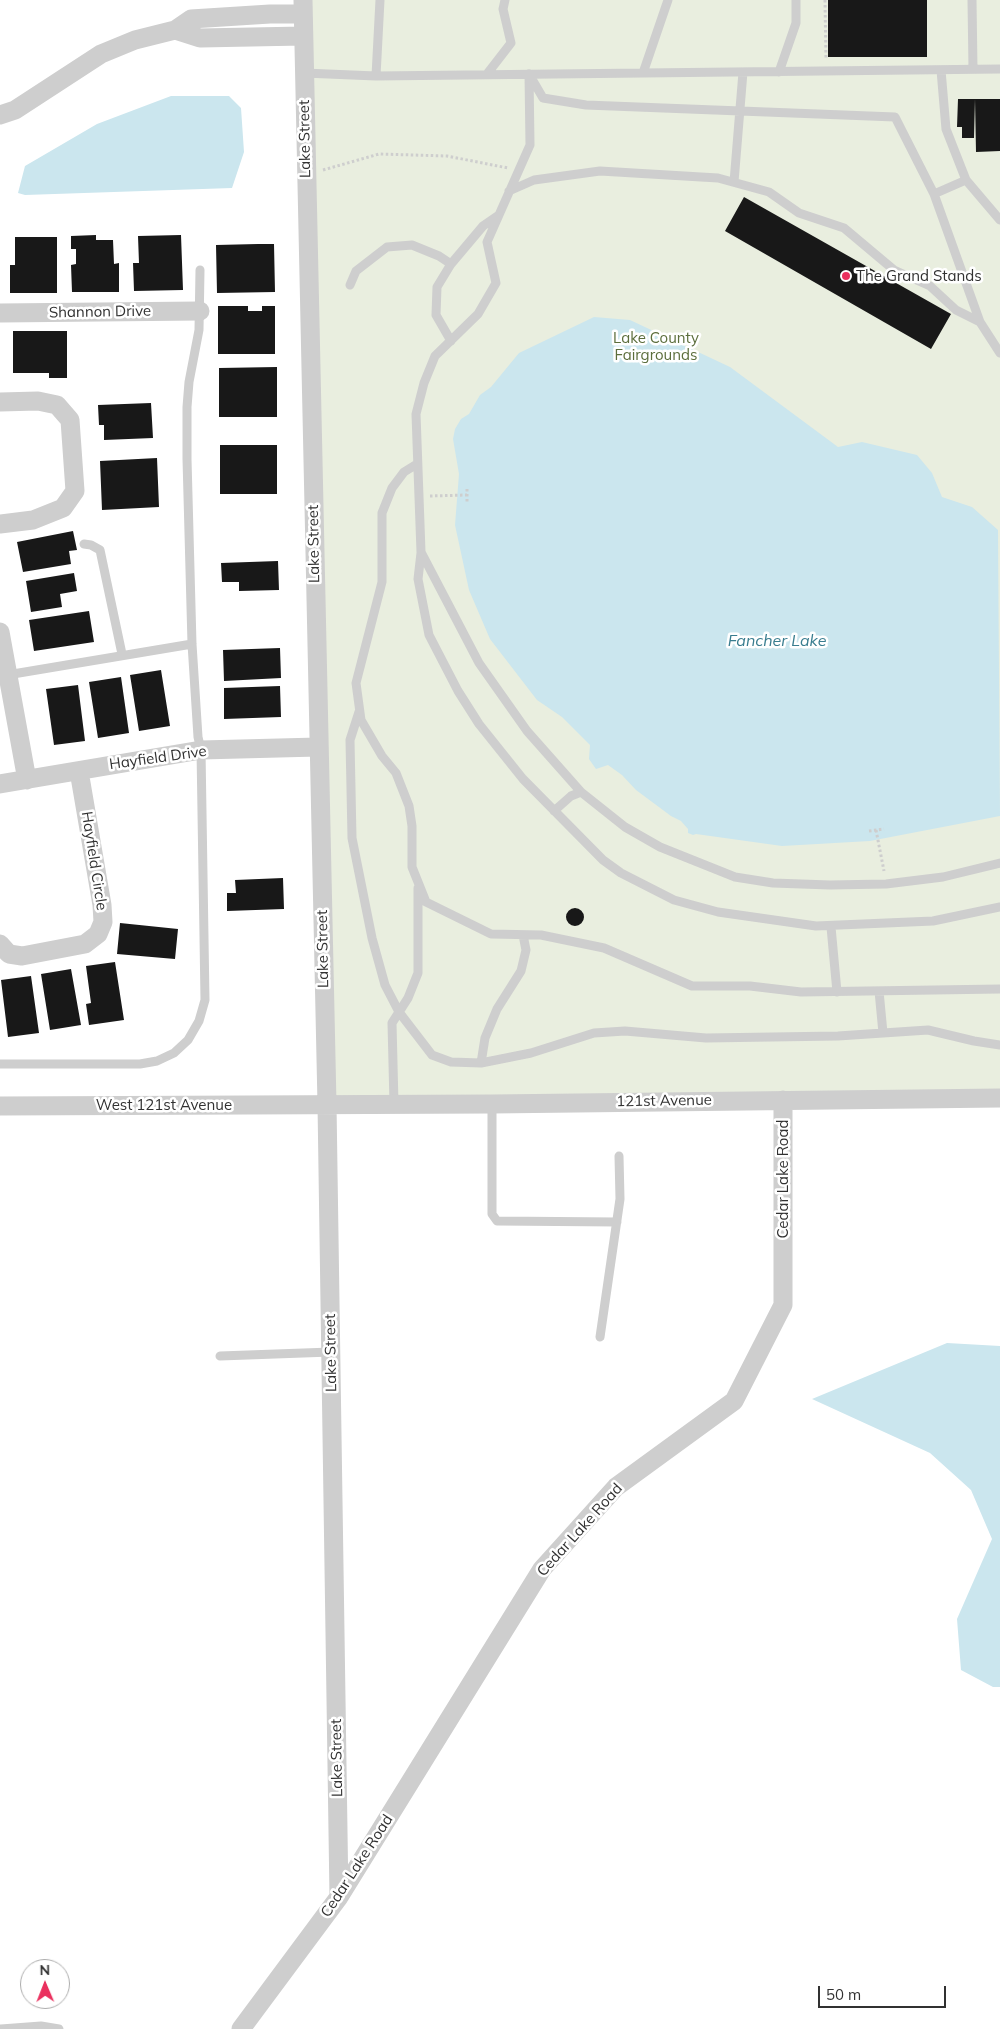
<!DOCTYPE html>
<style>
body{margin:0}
#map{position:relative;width:1000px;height:2029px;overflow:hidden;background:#fff;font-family:Mulish,sans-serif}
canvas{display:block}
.north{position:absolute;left:20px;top:1959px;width:50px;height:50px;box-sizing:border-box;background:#fff;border:1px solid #adadad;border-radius:50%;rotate:359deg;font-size:14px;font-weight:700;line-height:20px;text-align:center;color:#313131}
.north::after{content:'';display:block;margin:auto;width:18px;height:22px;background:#ea305e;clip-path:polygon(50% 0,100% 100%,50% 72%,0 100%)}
.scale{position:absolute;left:818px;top:1986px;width:128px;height:22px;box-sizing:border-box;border:2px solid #313131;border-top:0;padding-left:6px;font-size:15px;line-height:18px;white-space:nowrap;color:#313131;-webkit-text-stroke:4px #fff;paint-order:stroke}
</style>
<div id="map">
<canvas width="1000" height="2029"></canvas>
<div class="north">N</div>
<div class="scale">50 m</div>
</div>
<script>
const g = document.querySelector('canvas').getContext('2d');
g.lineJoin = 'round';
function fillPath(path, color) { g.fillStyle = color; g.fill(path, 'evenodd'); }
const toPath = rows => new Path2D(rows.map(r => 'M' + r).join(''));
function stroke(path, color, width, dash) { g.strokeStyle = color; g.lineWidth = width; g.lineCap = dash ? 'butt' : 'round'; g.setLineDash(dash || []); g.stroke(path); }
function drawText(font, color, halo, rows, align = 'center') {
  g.font = font + ' Mulish,sans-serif'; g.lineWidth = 5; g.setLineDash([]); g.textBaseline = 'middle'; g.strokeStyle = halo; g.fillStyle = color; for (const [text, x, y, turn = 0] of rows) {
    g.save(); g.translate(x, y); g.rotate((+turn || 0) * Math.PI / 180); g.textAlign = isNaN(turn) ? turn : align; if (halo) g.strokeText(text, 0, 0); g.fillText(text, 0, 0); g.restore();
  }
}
const green = toPath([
 [305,0,1000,0,1000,1101,327,1104]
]);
const water = toPath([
 [171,96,229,96,241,108,244,152,232,188,25,195,18,193,25,166,97,124],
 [594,317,630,320,730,367,838,447,862,442,917,455,932,473,942,497,972,507,998,530,1000,816,870,841,782,846,696,834,693,835,688,833,688,829,681,821,671,816,636,790,622,775,608,765,596,769,589,759,590,745,562,717,537,700,490,639,469,590,455,525,459,474,453,439,455,429,461,419,469,414,480,395,491,387,519,353],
 [947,1343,1000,1346,1000,1687,993,1687,961,1670,957,1619,992,1539,971,1490,930,1453,812,1399]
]);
const building = toPath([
 [828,0,927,0,927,57,828,57],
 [958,99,975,99,974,138,962,138,962,127,957,127],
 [975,99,1000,99,1000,151,976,152],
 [744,197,951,314,931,349,725,231],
 [96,235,96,240,113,240,114,264,119,263,119,292,72,292,71,265,76,264,76,249,71,249,71,236],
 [181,235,183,290,134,291,133,263,139,263,138,236],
 [15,237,57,237,57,293,10,293,10,265,15,265],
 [258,244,274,244,275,292,217,293,216,245],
 [218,306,248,306,248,311,262,311,262,306,275,306,275,354,218,354],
 [13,331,67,331,67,378,49,378,49,373,13,373],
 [277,367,277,417,219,417,219,368],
 [151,403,153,438,104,440,104,425,99,425,98,405],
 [220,445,277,445,277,494,220,494],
 [157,458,159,507,102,510,100,461],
 [73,531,77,550,69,551,71,564,23,572,17,542],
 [278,561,279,590,239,591,239,582,222,582,221,563],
 [74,573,77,591,60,594,62,607,31,612,26,581],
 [89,611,94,642,34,651,29,620],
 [280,648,281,678,224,681,223,650],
 [161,670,170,726,139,731,130,675],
 [121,677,129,733,98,738,89,682],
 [78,685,85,741,54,745,46,689],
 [280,686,281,717,224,719,224,688],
 [283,878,284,909,227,911,227,893,236,893,235,880],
 '566 917a9 9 0 1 1 18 0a9 9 0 1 1-18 0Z',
 [120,923,178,929,175,959,117,954],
 [115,962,124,1020,89,1025,86,1004,91,1003,86,966],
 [71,969,81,1025,50,1030,41,974],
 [31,976,39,1033,8,1037,1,980]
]);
const path = toPath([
 [825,0,826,60],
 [323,170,379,154,447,156,508,168],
 [467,489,467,503],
 [430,496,467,495],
 [876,830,884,871],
 [869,831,884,829]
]);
const lane = toPath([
 [972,0,973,69],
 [941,70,946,129,966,180],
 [779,72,796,23,796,0],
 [304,73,376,76,1000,69],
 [643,73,668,0],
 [487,74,511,43,503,9,505,0],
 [529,74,530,145,487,242,496,283,478,314,435,356,424,383,416,414,421,552,479,663,527,731,581,792,625,827,660,847,735,877,773,883,830,885,886,884,943,877,1000,863],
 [529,74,543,98,586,105,895,117,934,194,980,322,1000,353],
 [376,76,380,0],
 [734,182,743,72],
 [509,191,534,180,600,171,718,178,769,192,799,213,844,228,894,270,930,286,956,310,980,322],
 [934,194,966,180,1000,220],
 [350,285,356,271,387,247,412,245,439,256,451,264],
 [451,341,436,315,437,287,451,264,483,226,499,215],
 [417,464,404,472,392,488,382,513,382,582,356,683,361,720,382,756,396,773,409,806,412,826,412,867,426,902,491,934,541,935,604,948,692,986,750,986,801,992,1000,989],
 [84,544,91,545,100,550,122,654],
 [421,553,418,579,429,635,458,691,479,724,523,779,603,860,621,873,674,900,718,912,816,926,933,921,1000,907],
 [7,675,192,644],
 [359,712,350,740,352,838,372,938,385,985,399,1012,432,1055,451,1062,481,1063,531,1053,594,1033,625,1031,706,1038,838,1036,928,1030,974,1041,1000,1045],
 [554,811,571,796,581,792],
 [831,927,837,992],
 [879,991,883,1033],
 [481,1063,485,1038,497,1009,521,971,526,950,523,935],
 [0,1064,140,1064,157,1061,174,1053,188,1040,199,1021,205,1000,201,750,198,737,192,644,187,459,187,407,189,382,199,330,200,270],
 [394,1104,392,1023,408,998,418,973,418,888],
 [492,1104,492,1214,497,1221,617,1222],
 [600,1337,620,1199,619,1156],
 [220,1356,331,1352],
 [1,2029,41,2026,59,2029]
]);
const street = toPath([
 [303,0,327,1104,339,1897],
 [175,30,200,38,303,36],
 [0,115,15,110,101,54,135,40,175,30,191,19,270,14,303,14],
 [0,313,200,311],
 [0,402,38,401,57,405,70,420,75,491,63,508,33,520,0,524],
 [0,632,27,780],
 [0,784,201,750,318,747],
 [0,944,9,954,22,956,85,944,98,934,103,922,102,905,79,771],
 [0,1106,492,1104,1000,1098],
 [241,2029,339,1897,542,1569,616,1487,734,1401,783,1305,783,1100]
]);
const markers = [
 [846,276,5,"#ea305e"]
];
const streetNames = [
 ["Lake Street",305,139,-91],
 ["Shannon Drive",100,312,-1],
 ["Lake Street",314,544,-91],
 ["Hayfield Drive",158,758,-8],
 ["Hayfield Circle",94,861,81],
 ["Lake Street",323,949,-91],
 ["121st Avenue",664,1101,-1],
 ["West 121st Avenue",164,1105],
 ["Cedar Lake Road",783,1179,-90],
 ["Lake Street",331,1353,-91],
 ["Cedar Lake Road",580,1530,-48],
 ["Lake Street",337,1758,-91],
 ["Cedar Lake Road",357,1866,-57]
];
const poiNames = [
 ["The Grand Stands",856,276]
];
const parkNames = [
 ["Lake County",656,338],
 ["Fairgrounds",656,355]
];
const waterNames = [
 ["Fancher Lake",777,641]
];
fillPath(green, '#e9eedf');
fillPath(water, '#cbe6ee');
fillPath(building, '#181818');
stroke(path, '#cecece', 3, [2.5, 2.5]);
stroke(lane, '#cecece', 9);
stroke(street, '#cecece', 19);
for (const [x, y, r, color] of markers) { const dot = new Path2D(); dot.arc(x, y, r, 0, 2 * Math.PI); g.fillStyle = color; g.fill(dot); stroke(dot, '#fff', 2); }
drawText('15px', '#313131', '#fff', streetNames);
drawText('15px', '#313131', '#fff', poiNames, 'left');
drawText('15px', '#5c6e3c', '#fff', parkNames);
drawText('italic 16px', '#397d8f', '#fff', waterNames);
</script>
